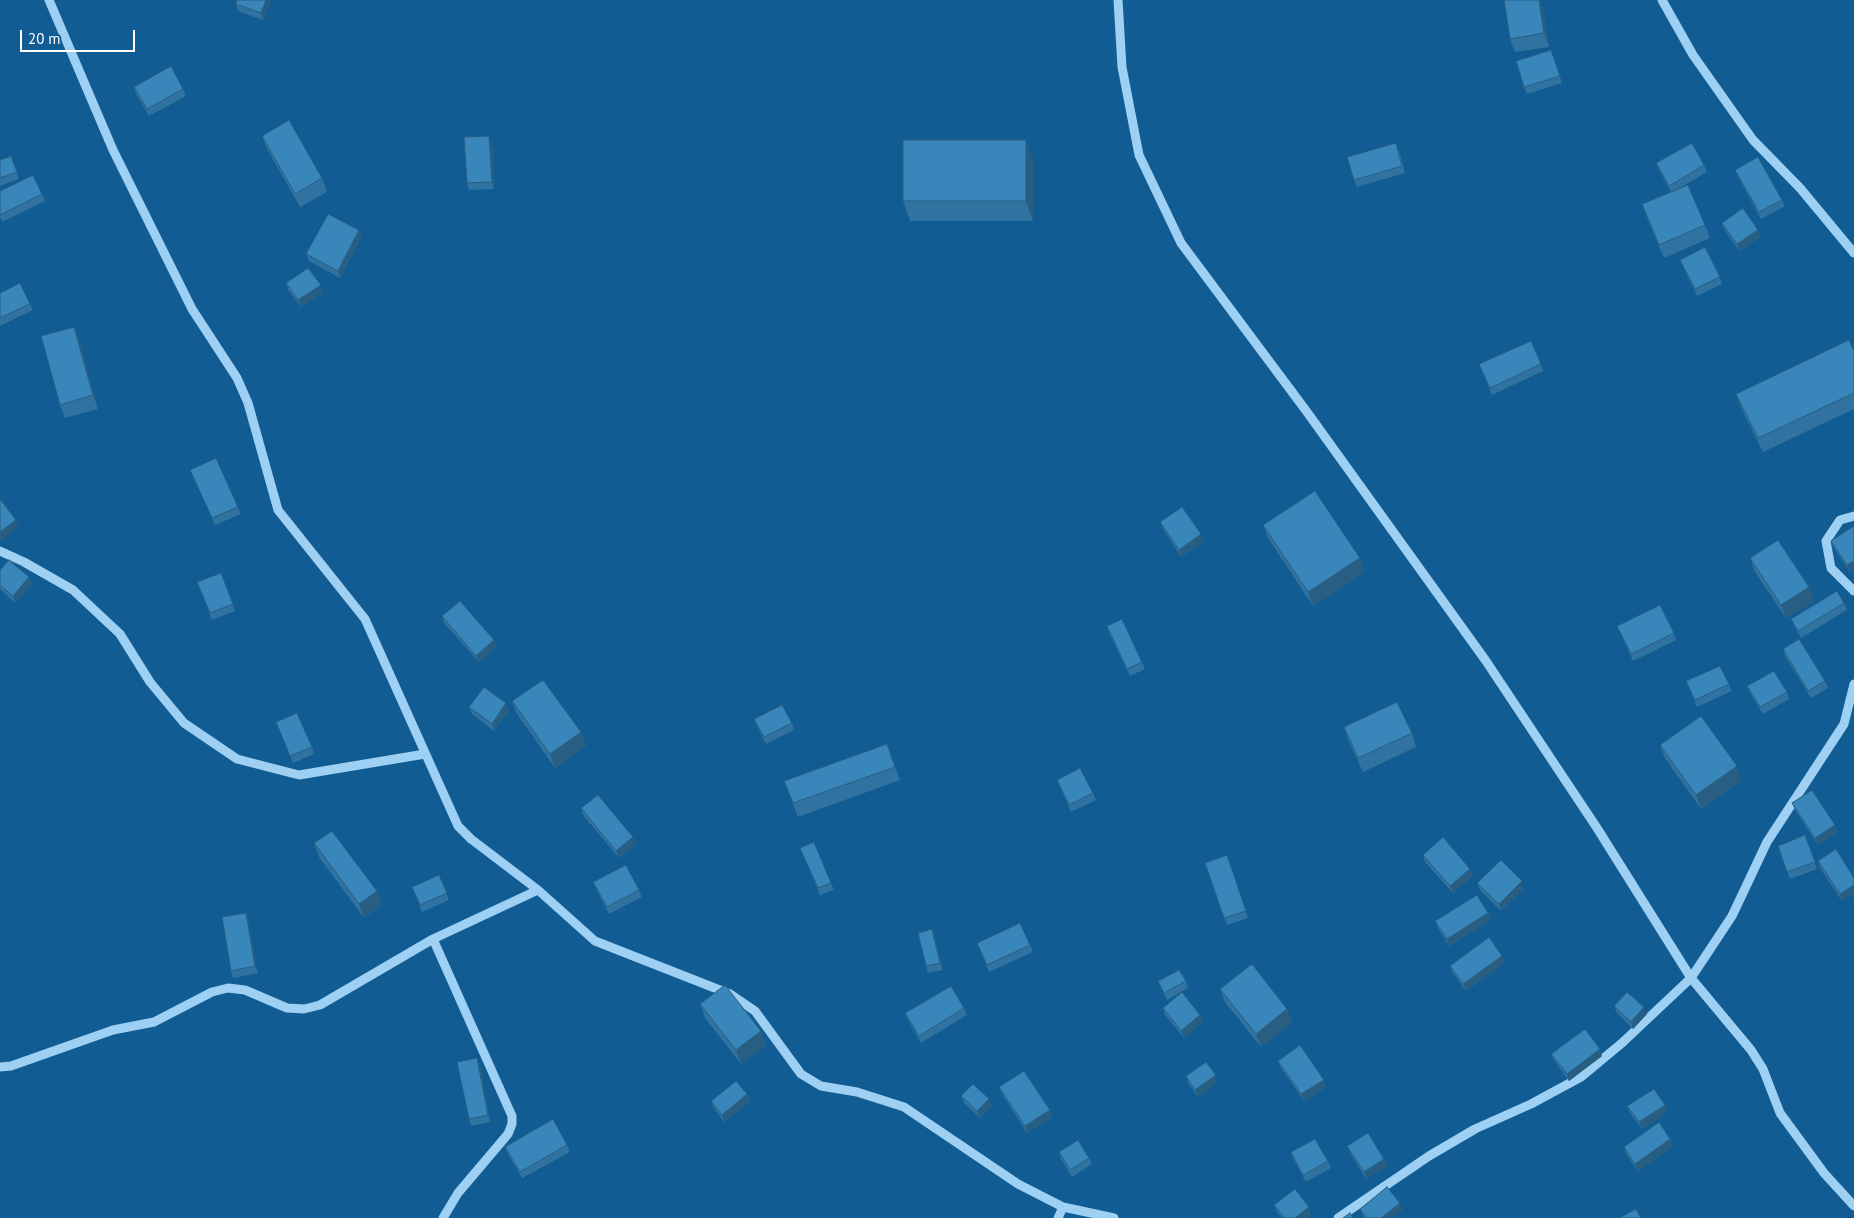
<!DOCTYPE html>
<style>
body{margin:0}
#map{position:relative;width:1854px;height:1218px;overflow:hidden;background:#115c92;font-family:"PT Sans",sans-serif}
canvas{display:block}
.scale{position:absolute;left:20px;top:30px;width:115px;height:22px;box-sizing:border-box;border:2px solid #fff;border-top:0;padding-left:6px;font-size:15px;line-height:18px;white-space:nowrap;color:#fff;-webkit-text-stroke:4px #115c92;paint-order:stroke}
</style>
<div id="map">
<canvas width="1854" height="1218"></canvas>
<div class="scale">20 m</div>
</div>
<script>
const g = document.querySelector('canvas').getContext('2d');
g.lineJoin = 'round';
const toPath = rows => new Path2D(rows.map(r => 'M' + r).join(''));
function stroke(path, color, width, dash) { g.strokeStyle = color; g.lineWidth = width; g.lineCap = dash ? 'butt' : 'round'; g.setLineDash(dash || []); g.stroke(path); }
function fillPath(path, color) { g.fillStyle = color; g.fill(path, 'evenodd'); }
const minor = toPath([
 [49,0,113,150,192,309,237,378,248,403,278,510,365,619,458,826,471,839,538,890,595,941,730,994,755,1011,801,1074,821,1086,857,1092,904,1107,1018,1184,1063,1207,1114,1218],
 [1118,0,1122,67,1139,155,1181,243,1307,412,1486,661,1597,828,1691,978,1751,1050,1763,1069,1780,1113,1824,1173,1854,1206],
 [1662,0,1693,55,1753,140,1800,188,1854,253],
 [1854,516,1840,520,1826,541,1831,568,1854,591],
 [0,551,24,562,73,590,120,634,150,682,184,723,237,759,299,775,425,754],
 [433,939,512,1116,512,1124,508,1134,458,1193,443,1218],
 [0,1067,11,1066,113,1030,154,1022,212,992,228,988,245,990,287,1008,304,1009,320,1005,433,939,538,890],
 [1058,1218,1063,1207],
 [1338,1218,1429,1156,1475,1129,1531,1104,1581,1077,1622,1043,1691,978,1732,916,1767,842,1844,724,1854,684]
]);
const wall = toPath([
 [237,0,271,0,263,20,238,11,236,4],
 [1541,0,1549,47,1515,52,1510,39],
 [1554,57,1562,83,1527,94,1524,87],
 [134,87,183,89,186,96,149,116,136,94],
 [262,136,322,178,327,192,300,207,267,149],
 [492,143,494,189,469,190,467,183],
 [1399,150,1405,173,1357,187,1354,180],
 [11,156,19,179,0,186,0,160],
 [1033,160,1033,221,910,221,903,201],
 [1656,163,1704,165,1707,172,1678,189,1705,225,1710,238,1664,258,1647,218,1642,204,1671,192,1659,170],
 [1735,170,1782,200,1785,206,1761,219,1738,177],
 [0,191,42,194,45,201,2,222,0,217],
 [1722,223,1761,237,1739,251,1724,229],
 [362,236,340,278,309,261,306,254],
 [1680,260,1720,277,1722,284,1697,296,1683,267],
 [286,283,323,292,301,307,288,290],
 [0,293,30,304,33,310,0,326],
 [74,327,79,340,98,409,65,418,60,405],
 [1854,351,1854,409,1763,452,1741,408,1736,394],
 [1479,364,1541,364,1543,371,1492,395],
 [190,470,238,507,241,514,215,525],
 [1160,522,1201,534,1204,541,1181,557,1163,529],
 [1263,525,1360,558,1365,572,1313,606,1268,538],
 [1854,526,1854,569,1850,572,1834,548,1831,541],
 [1750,558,1809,587,1814,601,1786,618,1755,572],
 [0,570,29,577,32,584,15,603,0,589],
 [221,573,235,611,212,620,197,582],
 [1844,603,1847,610,1801,638,1794,626,1791,619],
 [442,616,494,640,496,647,479,662,444,623],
 [1107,626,1142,662,1145,669,1130,676,1109,633],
 [1617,626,1674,633,1676,640,1633,661],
 [1783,649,1825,681,1828,688,1811,698,1785,656],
 [1686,681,1729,684,1732,691,1697,707],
 [1747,686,1787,692,1789,699,1763,714,1750,693],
 [512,701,581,732,586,746,555,768,517,714],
 [469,707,509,710,494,731,472,714],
 [754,719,792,723,794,730,766,744,757,726],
 [276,722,312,747,314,754,293,763],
 [1344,727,1412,733,1416,747,1363,772,1348,740],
 [887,744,900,780,798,817,784,781],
 [1660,745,1742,780,1701,809,1665,758],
 [1057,780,1093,793,1096,800,1071,812],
 [1792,803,1838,832,1818,845,1795,810],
 [581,808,633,837,636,844,619,858,583,815],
 [1805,835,1817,869,1790,879,1778,846],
 [314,843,377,891,382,905,364,918,319,857],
 [800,848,831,883,834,890,820,895],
 [1836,849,1842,901,1820,868,1818,861],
 [1227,855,1248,918,1227,925,1205,863],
 [1423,855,1473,876,1453,893,1425,862],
 [439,875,449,900,422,912,412,887],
 [593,882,639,890,642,897,609,914,596,889],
 [1477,883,1524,888,1501,911,1480,890],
 [246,913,248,920,258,973,233,978,231,971],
 [1488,913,1491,920,1449,946,1438,928,1435,921],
 [934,936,943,970,928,973,926,966],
 [977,943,1030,945,1033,952,989,972],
 [1502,956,1505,963,1466,991,1452,972,1450,966],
 [1158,981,1186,981,1188,988,1167,1000,1161,988],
 [1220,989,1287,1009,1292,1022,1261,1047,1225,1002],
 [700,1004,761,1031,766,1045,741,1064,705,1018],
 [1614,1006,1647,1014,1633,1029,1617,1013],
 [964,1008,967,1015,921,1043,908,1020,905,1013],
 [1163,1008,1203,1022,1184,1038,1165,1015],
 [1551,1054,1602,1056,1569,1081,1554,1060],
 [1278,1061,1326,1087,1304,1101,1281,1068],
 [480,1065,490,1122,471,1126,469,1119],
 [1186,1076,1218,1082,1198,1097,1188,1083],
 [999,1087,1053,1117,1027,1133,1002,1094],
 [747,1094,750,1101,724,1122,714,1108,711,1101],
 [961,1096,992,1106,980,1118,964,1103],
 [1665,1105,1667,1112,1642,1129,1630,1113,1627,1106],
 [1670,1139,1673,1146,1638,1171,1626,1154,1624,1147],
 [567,1145,570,1152,522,1178,508,1154,505,1147],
 [1347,1146,1384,1159,1387,1166,1366,1179,1350,1153],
 [1059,1152,1089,1158,1092,1164,1072,1177,1061,1159],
 [1291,1152,1328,1161,1331,1168,1306,1182,1293,1159],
 [1400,1203,1402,1210,1393,1218,1364,1218,1363,1216,1360,1209],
 [1274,1205,1311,1214,1306,1218,1282,1218,1277,1212]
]);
const shadedWall = toPath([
 [266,0,271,0,263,20,261,13],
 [1539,0,1541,0,1549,47,1544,33],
 [489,136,492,143,494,189,492,182],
 [1026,140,1033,160,1033,221,1026,201],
 [359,230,362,236,340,278,338,271],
 [1758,230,1761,237,1739,251,1737,244],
 [321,285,323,292,301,307,298,300],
 [74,327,79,340,98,409,93,395],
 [16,520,18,527,0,541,0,532],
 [1201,534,1204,541,1181,557,1179,550],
 [1360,558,1365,572,1313,606,1308,592],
 [1854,561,1854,569,1850,572,1847,565],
 [29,577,32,584,15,603,13,596],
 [1809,587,1814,601,1786,618,1781,605],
 [494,640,496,647,479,662,476,656],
 [506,703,509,710,494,731,492,724],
 [581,732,586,746,555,768,550,754],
 [1737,766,1742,780,1701,809,1696,795],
 [1835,825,1838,832,1818,845,1815,838],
 [633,837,636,844,619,858,616,851],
 [1470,869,1473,876,1453,893,1450,886],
 [1522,881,1524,888,1501,911,1499,904],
 [1854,885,1854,893,1842,901,1840,894],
 [377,891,382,905,364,918,359,904],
 [246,913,248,920,258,973,255,966],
 [1488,913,1491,920,1449,946,1447,939],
 [932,929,934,936,943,970,940,963],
 [1502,956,1505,963,1466,991,1463,984],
 [1644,1007,1647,1014,1633,1029,1631,1022],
 [1287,1009,1292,1022,1261,1047,1256,1034],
 [1200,1015,1203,1022,1184,1038,1181,1031],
 [761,1031,766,1045,741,1064,736,1050],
 [1600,1049,1602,1056,1569,1081,1567,1074],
 [477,1058,480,1065,490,1122,488,1115],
 [1216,1075,1218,1082,1198,1097,1195,1090],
 [1324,1080,1326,1087,1304,1101,1301,1094],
 [747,1094,750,1101,724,1122,722,1115],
 [989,1099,992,1106,980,1118,977,1111],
 [1665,1105,1667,1112,1642,1129,1639,1122],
 [1050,1110,1053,1117,1027,1133,1025,1126],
 [1670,1139,1673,1146,1638,1171,1635,1164],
 [1384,1159,1387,1166,1366,1179,1364,1172],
 [1400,1203,1402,1210,1393,1218,1381,1218],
 [1309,1207,1311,1214,1306,1218,1295,1218]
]);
const building = toPath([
 [237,0,266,0,261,13,236,4,237,0],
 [1504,0,1539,0,1544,33,1510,39,1504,0],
 [1551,50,1560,76,1524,87,1516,61,1551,50],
 [171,66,183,89,147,109,134,87,171,66],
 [289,120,322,178,295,194,262,136,289,120],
 [489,136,492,182,467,183,464,137,489,136],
 [903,140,1026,140,1026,201,903,201,903,140],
 [1396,143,1402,166,1354,180,1347,157,1396,143],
 [1692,143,1704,165,1669,186,1656,163,1692,143],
 [11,156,17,172,0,178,0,160,11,156],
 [1758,157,1782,200,1759,212,1735,170,1758,157],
 [33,175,42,194,0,215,0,191,33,175],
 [1688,185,1705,225,1659,245,1642,204,1688,185],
 [1743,208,1758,230,1737,244,1722,223,1743,208],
 [328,214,359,230,338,271,306,254,328,214],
 [1705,247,1720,277,1695,289,1680,260,1705,247],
 [308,268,321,285,298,300,286,283,308,268],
 [20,283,30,304,0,318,0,293,20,283],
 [74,327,93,395,60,405,41,336,74,327],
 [1849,340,1854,351,1854,393,1758,438,1736,394,1849,340],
 [1531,341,1541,364,1490,388,1479,364,1531,341],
 [216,458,238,507,212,518,190,470,216,458],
 [1315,491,1360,558,1308,592,1263,525,1315,491],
 [0,499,16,520,0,532,0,499],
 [1182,507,1201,534,1179,550,1160,522,1182,507],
 [1854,526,1854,561,1847,565,1831,541,1854,526],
 [1778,540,1809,587,1781,605,1750,558,1778,540],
 [9,560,29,577,13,596,0,585,0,570,9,560],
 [221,573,233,604,210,613,197,582,221,573],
 [1837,591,1844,603,1798,631,1791,619,1837,591],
 [460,601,494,640,476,656,442,616,460,601],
 [1660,605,1674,633,1631,654,1617,626,1660,605],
 [1122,619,1142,662,1127,669,1107,626,1122,619],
 [1799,639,1825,681,1808,691,1783,649,1799,639],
 [1720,666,1729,684,1695,700,1686,681,1720,666],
 [1774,671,1787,692,1760,707,1747,686,1774,671],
 [543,680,581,732,550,754,512,701,543,680],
 [484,687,506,703,492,724,469,707,484,687],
 [1397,702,1412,733,1358,758,1344,727,1397,702],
 [782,705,792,723,764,737,754,719,782,705],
 [297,713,312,747,290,756,276,722,297,713],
 [1701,716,1737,766,1696,795,1660,745,1701,716],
 [887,744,895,767,793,803,784,781,887,744],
 [1080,768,1093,793,1069,805,1057,780,1080,768],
 [1812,790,1835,825,1815,838,1792,803,1812,790],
 [598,795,633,837,616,851,581,808,598,795],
 [332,831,377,891,359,904,314,843,332,831],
 [1805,835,1815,862,1787,872,1778,846,1805,835],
 [1443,837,1470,869,1450,886,1423,855,1443,837],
 [814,842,831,883,818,888,800,848,814,842],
 [1836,849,1854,878,1854,885,1840,894,1818,861,1836,849],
 [1227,855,1246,911,1224,918,1205,863,1227,855],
 [1501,860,1522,881,1499,904,1477,883,1501,860],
 [626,865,639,890,607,907,593,882,626,865],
 [439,875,447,893,420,905,412,887,439,875],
 [1477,895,1488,913,1447,939,1435,921,1477,895],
 [246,913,255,966,231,971,222,917,246,913],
 [1020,923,1030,945,987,965,977,943,1020,923],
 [932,929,940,963,926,966,918,933,932,929],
 [1489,937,1502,956,1463,984,1450,966,1489,937],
 [1252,964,1287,1009,1256,1034,1220,989,1252,964],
 [1179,970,1186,981,1164,993,1158,981,1179,970],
 [725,985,761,1031,736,1050,700,1004,725,985],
 [951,986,964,1008,919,1036,905,1013,951,986],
 [1182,992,1200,1015,1181,1031,1163,1008,1182,992],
 [1627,992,1644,1007,1631,1022,1614,1006,1627,992],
 [1585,1029,1600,1049,1567,1074,1551,1054,1585,1029],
 [1300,1045,1324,1080,1301,1094,1278,1061,1300,1045],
 [477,1058,488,1115,469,1119,457,1062,477,1058],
 [1206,1062,1216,1075,1195,1090,1186,1076,1206,1062],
 [1024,1071,1050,1110,1025,1126,999,1087,1024,1071],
 [736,1081,747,1094,722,1115,711,1101,736,1081],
 [973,1084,989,1099,977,1111,961,1096,973,1084],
 [1654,1089,1665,1105,1639,1122,1627,1106,1654,1089],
 [553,1119,567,1145,520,1172,505,1147,553,1119],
 [1659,1122,1670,1139,1635,1164,1624,1147,1659,1122],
 [1368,1133,1384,1159,1364,1172,1347,1146,1368,1133],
 [1315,1139,1328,1161,1303,1175,1291,1152,1315,1139],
 [1078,1140,1089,1158,1070,1170,1059,1152,1078,1140],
 [1387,1187,1400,1203,1381,1218,1367,1218,1360,1209,1387,1187],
 [1295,1189,1309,1207,1295,1218,1285,1218,1274,1205,1295,1189],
 [1636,1209,1641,1218,1619,1218,1636,1209],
 [1350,1213,1353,1218,1343,1218,1350,1213]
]);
stroke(minor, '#9dd0f3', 9);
fillPath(wall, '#3173a0');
fillPath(shadedWall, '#285e82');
fillPath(building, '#3986ba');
stroke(building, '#285e82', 1);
</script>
